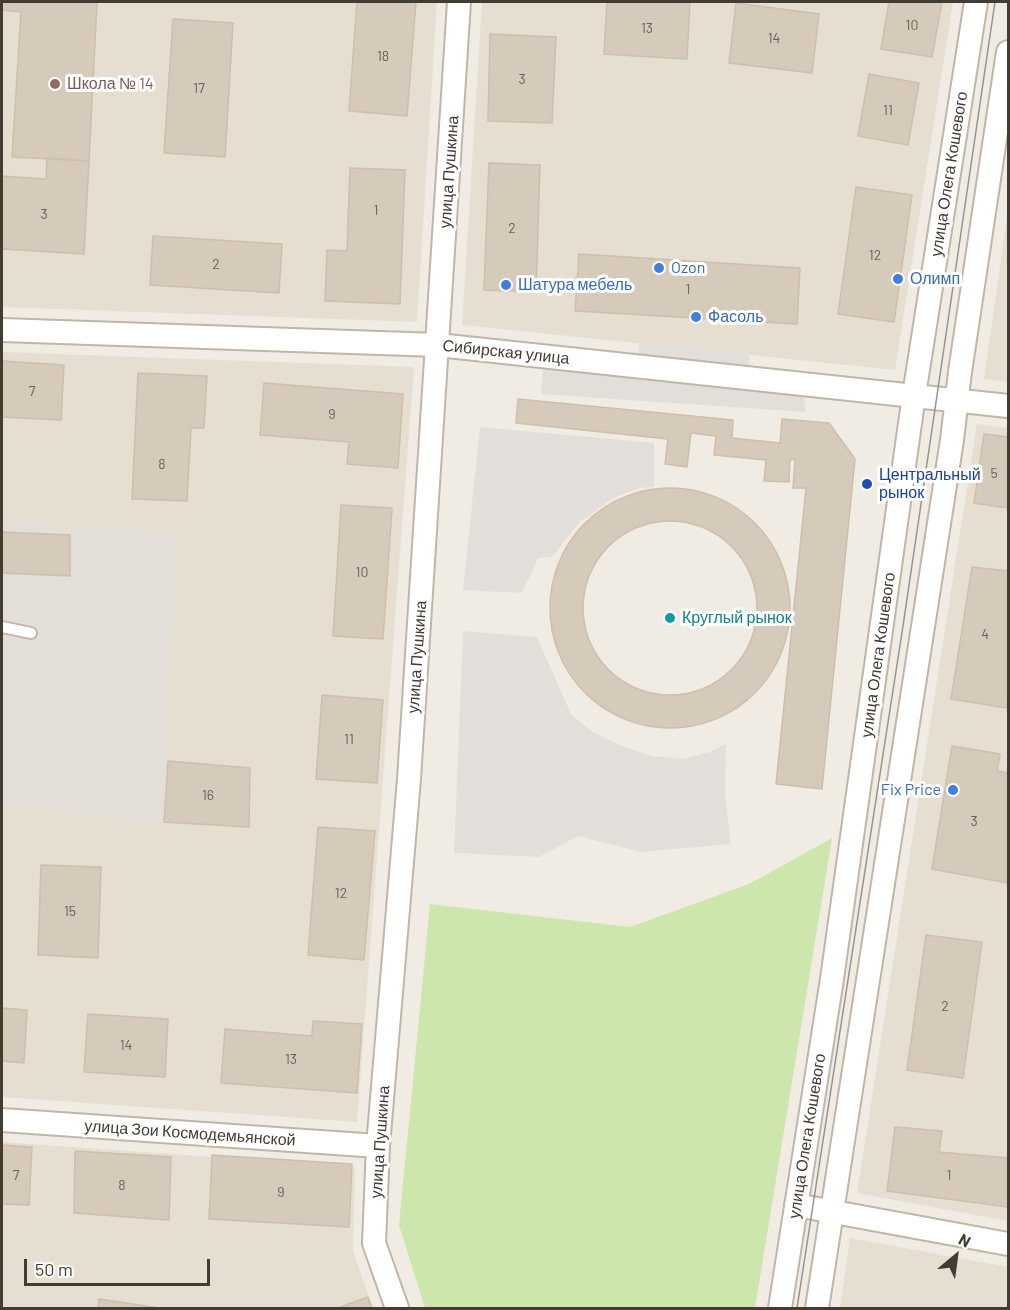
<!DOCTYPE html>
<meta charset="utf-8">
<style>
body{margin:0}
#map{position:relative;width:1010px;height:1310px;overflow:hidden;background:#f1ece3;font-family:Barlow,sans-serif}
canvas{display:block}
.frame{position:absolute;inset:0;border:3px solid #433c33;pointer-events:none}
.north{position:absolute;left:926px;top:1226px;width:60px;height:60px;-webkit-text-stroke:4px #fff;paint-order:stroke;rotate:29deg;font-size:16px;font-weight:700;line-height:24px;text-align:center;color:#433c33}
.north::after{content:'';display:block;margin:auto;width:21px;height:27px;background:#433c33;clip-path:polygon(50% 0,100% 100%,50% 72%,0 100%)}
.scale{position:absolute;left:24px;top:1259px;width:186px;height:27px;box-sizing:border-box;border:3px solid #433c33;border-top:0;padding-left:8px;font-size:18px;line-height:21px;white-space:nowrap;color:#433c33;-webkit-text-stroke:4px #fff;paint-order:stroke}
</style>
<div id="map">
<canvas width="1010" height="1310"></canvas>
<div class="frame"></div>
<div class="north">N</div>
<div class="scale">50 m</div>
</div>
<script>
const g = document.querySelector('canvas').getContext('2d');
g.lineJoin = 'round';
function fillPath(path, color) { g.fillStyle = color; g.fill(path, 'evenodd'); }
const toPath = rows => new Path2D(rows.map(r => 'M' + r).join(''));
function stroke(path, color, width, dash) { g.strokeStyle = color; g.lineWidth = width; g.lineCap = dash ? 'butt' : 'round'; g.setLineDash(dash || []); g.stroke(path); }
function drawText(font, color, halo, rows, align = 'center') {
  g.font = font + ' Barlow,sans-serif'; g.lineWidth = 6; g.setLineDash([]); g.textBaseline = 'middle'; g.strokeStyle = halo; g.fillStyle = color; for (const [text, x, y, turn = 0] of rows) {
    g.save(); g.translate(x, y); g.rotate((+turn || 0) * Math.PI / 180); g.textAlign = isNaN(turn) ? turn : align; if (halo) g.strokeText(text, 0, 0); g.fillText(text, 0, 0); g.restore();
  }
}
const residential = toPath([
 [2,2,437,2,417,322,2,307],
 [482,2,953,2,895,370,462,325],
 [1008,210,1008,382,984,379],
 [2,352,414,367,357,1122,2,1097],
 [977,424,1008,428,1008,1221,857,1193],
 [2,1142,355,1167,353,1251,373,1308,2,1308],
 [850,1238,1008,1267,1008,1308,840,1308]
]);
const industrial = toPath([
 [2,523,177,532,164,822,2,806]
]);
const green = toPath([
 [832,838,755,1308,425,1308,399,1225,430,904,630,927,749,884]
]);
const parking = toPath([
 [639,343,749,355,749,377,804,383,805,412,541,394,544,356,638,365],
 [480,427,654,443,654,487,639,488,613,498,579,523,552,557,538,558,522,593,463,590],
 [463,631,537,637,571,714,592,732,624,747,652,756,683,759,709,752,726,744,725,795,731,844,641,852,578,836,539,857,454,853]
]);
const building = toPath([
 [2,2,97,2,89,161,12,157,21,12,2,10,2,2],
 [357,2,416,2,407,116,349,111,357,2],
 [607,2,690,2,687,59,604,54,607,2],
 [889,2,942,2,932,57,881,49,889,2],
 [736,3,819,14,812,73,729,63,736,3],
 [173,19,233,23,225,157,164,153,173,19],
 [490,34,556,37,552,123,488,121,490,34],
 [869,74,919,83,908,145,858,136,869,74],
 [47,158,89,161,84,254,2,249,2,176,46,179,47,158],
 [489,163,540,165,536,292,484,290,489,163],
 [350,168,405,170,400,304,325,301,327,250,347,251,350,168],
 [856,187,912,195,894,322,838,314,856,187],
 [153,236,282,244,279,293,150,285,153,236],
 [579,254,800,268,797,324,575,311,579,254],
 [2,361,64,365,61,420,2,417,2,361],
 [138,373,207,376,204,428,191,428,187,501,132,499,138,373],
 [264,383,403,394,398,468,347,464,349,442,260,435,264,383],
 [518,399,733,420,732,438,780,443,782,419,829,423,855,459,822,789,776,784,806,488,793,488,795,459,790,460,789,482,764,481,766,460,714,455,716,436,691,433,687,467,665,464,668,439,516,423,518,399],
 [984,434,1008,437,1008,508,974,503,984,434],
 '550 608a120 120 0 1 1 240 0a120 120 0 1 1-240 0Z',
 [341,505,392,508,383,639,333,636,341,505],
 '583 608a87 87 0 1 1 174 0a87 87 0 1 1-174 0Z',
 [2,532,70,535,70,576,2,573,2,532],
 [972,567,1008,571,1008,697,1007,708,951,699,972,567],
 [322,695,383,700,377,783,316,779,322,695],
 [952,746,1000,754,997,771,1008,773,1008,883,932,869,952,746],
 [168,761,250,768,249,827,164,822,168,761],
 [318,827,375,831,364,960,308,955,318,827],
 [41,865,101,867,98,958,38,955,41,865],
 [926,935,982,942,963,1078,907,1070,926,935],
 [2,1008,27,1010,24,1063,2,1061,2,1008],
 [88,1014,168,1019,165,1077,84,1072,88,1014],
 [313,1021,362,1024,357,1093,221,1083,225,1029,312,1036,313,1021],
 [895,1127,942,1131,939,1152,1008,1158,1008,1207,887,1191,895,1127],
 [2,1145,32,1147,29,1205,2,1204,2,1145],
 [75,1151,171,1157,169,1220,74,1213,75,1151],
 [212,1155,352,1164,349,1227,209,1219,212,1155],
 [368,1297,372,1308,338,1308,368,1297],
 [99,1299,160,1308,98,1308,99,1299]
]);
const lane = toPath([
 [2,627,31,633]
]);
const street = toPath([
 [2,330,438,345,1008,406],
 [2,1120,378,1146],
 [796,1205,1008,1244],
 [397,1308,374,1243,378,1146,409,779,459,2],
 [780,1308,832,979,914,395,976,2],
 [817,1308,952,440,960,372,1008,52]
]);
const tram = toPath([
 [797,1308,903,626,995,2]
]);
const markers = [
 [55,84,6,"#8d6e63"],
 [659,268,6,"#3f7fe0"],
 [898,279,6,"#3f7fe0"],
 [506,285,6,"#3f7fe0"],
 [696,317,6,"#3f7fe0"],
 [867,484,6,"#1a4fb4"],
 [670,618,6,"#0f9aa8"],
 [953,790,6,"#3f7fe0"]
];
const numberNames = [
 ["10",912,25],
 ["13",647,28],
 ["14",774,38],
 ["18",383,56],
 ["3",522,79],
 ["17",199,88],
 ["11",888,110],
 ["1",376,210],
 ["3",44,214],
 ["2",512,228],
 ["12",875,255],
 ["2",216,264],
 ["1",688,289],
 ["7",32,391],
 ["9",332,414],
 ["8",162,464],
 ["5",994,473],
 ["10",362,572],
 ["4",985,634],
 ["11",349,739],
 ["16",208,795],
 ["3",974,821],
 ["12",341,893],
 ["15",70,911],
 ["2",945,1006],
 ["14",126,1045],
 ["13",291,1059],
 ["7",16,1175],
 ["1",949,1175],
 ["8",122,1185],
 ["9",281,1192]
];
const educationNames = [
 ["Школа № 14",67,84]
];
const streetNames = [
 ["улица Пушкина",449,172,-86],
 ["улица Олега Кошевого",949,174,-81],
 ["Сибирская улица",506,352,6],
 ["улица Олега Кошевого",878,655,-82],
 ["улица Пушкина",417,657,-86],
 ["улица Зои Космодемьянской",190,1133,4],
 ["улица Олега Кошевого",807,1136,-81],
 ["улица Пушкина",380,1142,-86]
];
const shopNames = [
 ["Ozon",671,268],
 ["Олимп",910,279],
 ["Шатура мебель",518,285],
 ["Фасоль",708,317],
 ["Fix Price",941,790,"right"]
];
const transitNames = [
 ["Центральный",879,475],
 ["рынок",879,493]
];
const cultureNames = [
 ["Круглый рынок",682,618]
];
fillPath(residential, '#e5ded1');
fillPath(industrial, '#e3ded8');
fillPath(green, '#cde6ab');
fillPath(parking, '#e2dfdb');
fillPath(building, '#d6cabb');
stroke(building, '#cdbfab', 1.5);
stroke(lane, '#bfb6a8', 14);
stroke(street, '#bfb6a8', 26);
stroke(lane, '#fff', 10);
stroke(street, '#fff', 22);
stroke(tram, '#939393', 1.5);
for (const [x, y, r, color] of markers) { const dot = new Path2D(); dot.arc(x, y, r, 0, 2 * Math.PI); g.fillStyle = color; g.fill(dot); stroke(dot, '#fff', 2); }
drawText('14px', '#686055', null, numberNames);
drawText('16px', '#785e54', '#fff', educationNames, 'left');
drawText('16px', '#433c33', '#fff', streetNames);
drawText('16px', '#366cbe', '#fff', shopNames, 'left');
drawText('16px', '#164399', '#fff', transitNames, 'left');
drawText('16px', '#0d838f', '#fff', cultureNames, 'left');
</script>
